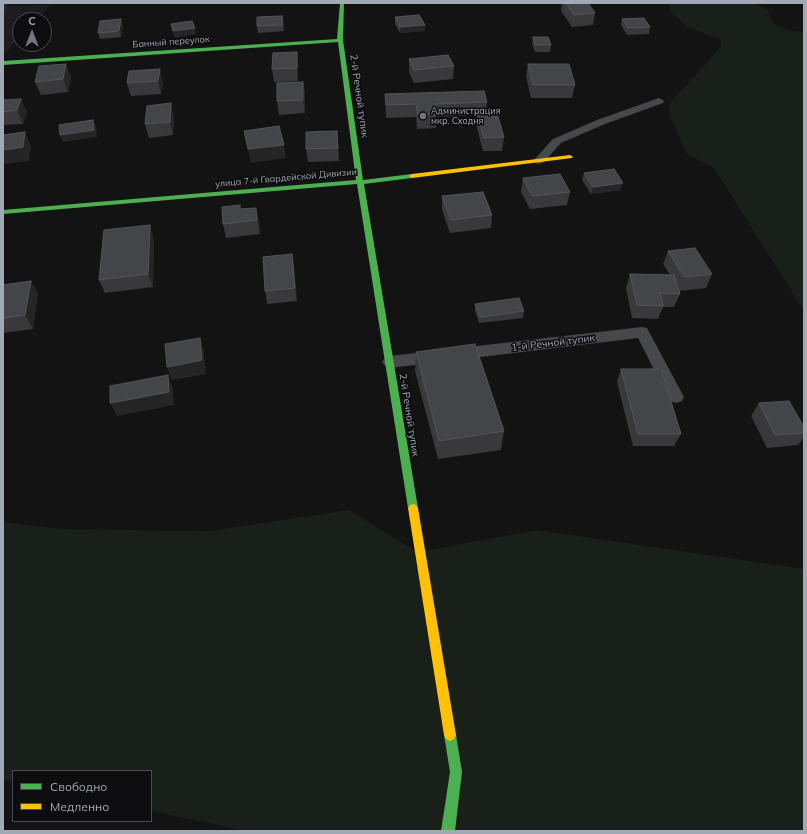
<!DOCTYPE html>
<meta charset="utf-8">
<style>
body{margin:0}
#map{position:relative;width:807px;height:834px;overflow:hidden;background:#131313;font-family:Mulish,sans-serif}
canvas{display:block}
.frame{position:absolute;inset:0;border:4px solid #a2a9b6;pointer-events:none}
.legend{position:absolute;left:12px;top:770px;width:140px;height:52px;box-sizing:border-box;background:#0d0d0f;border:1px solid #494b52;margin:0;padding:5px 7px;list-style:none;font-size:12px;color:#a2a9b6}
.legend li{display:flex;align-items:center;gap:8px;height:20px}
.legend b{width:20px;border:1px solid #494b52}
.north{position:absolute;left:12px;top:12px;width:40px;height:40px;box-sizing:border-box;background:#0d0d0f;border:1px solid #494b52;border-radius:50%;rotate:0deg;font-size:11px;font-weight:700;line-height:16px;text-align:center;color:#a2a9b6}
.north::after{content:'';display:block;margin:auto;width:14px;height:18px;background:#70747d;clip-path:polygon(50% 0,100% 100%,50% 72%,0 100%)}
</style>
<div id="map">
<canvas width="807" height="834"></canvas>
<div class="frame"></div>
<ul class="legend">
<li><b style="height:5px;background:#4caf50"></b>Свободно</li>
<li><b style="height:5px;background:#ffc107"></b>Медленно</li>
</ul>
<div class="north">С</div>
</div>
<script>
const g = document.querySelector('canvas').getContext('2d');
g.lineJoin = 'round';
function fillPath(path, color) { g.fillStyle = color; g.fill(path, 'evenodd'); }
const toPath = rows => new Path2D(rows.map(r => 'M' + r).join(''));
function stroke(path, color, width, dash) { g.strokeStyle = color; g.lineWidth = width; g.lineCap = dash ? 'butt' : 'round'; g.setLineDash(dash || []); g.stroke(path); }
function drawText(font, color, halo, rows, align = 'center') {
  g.font = font + ' Mulish,sans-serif'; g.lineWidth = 3; g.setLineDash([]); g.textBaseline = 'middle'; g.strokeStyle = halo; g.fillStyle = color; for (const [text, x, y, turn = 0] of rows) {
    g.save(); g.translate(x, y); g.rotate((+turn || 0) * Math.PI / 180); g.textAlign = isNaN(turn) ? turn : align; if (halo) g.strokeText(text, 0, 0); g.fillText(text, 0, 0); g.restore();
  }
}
const built = toPath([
 [51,5,37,20,20,20,20,38,3,55,3,6]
]);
const green = toPath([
 [685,3,754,3,767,9,774,24,790,31,804,32,804,311,714,168,687,154,669,114,670,103,721,47,720,39,687,27,671,12,669,4],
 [349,510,417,552,537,530,804,569,804,831,247,831,151,811,151,771,13,771,13,782,3,780,3,522,61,529,210,531]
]);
const lane = toPath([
 [659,98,664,101,663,103,605,124,561,143,543,163,539,164,535,163,533,161,553,139,597,120,659,98],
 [642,327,647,328,684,397,682,401,676,403,670,401,638,338,390,368,385,366,382,362,385,358,390,356,642,327]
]);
const fast = toPath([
 [340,3,344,3,343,40,363,180,412,174,415,176,412,178,364,184,418,508,416,511,413,512,410,511,408,508,357,184,3,214,3,210,356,180,338,42,3,65,3,61,337,39,340,3],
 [450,729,454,731,456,735,462,772,455,831,441,831,450,772,444,735,446,731,450,729]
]);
const slow = toPath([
 [570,155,573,157,572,158,412,178,409,176,412,174,570,155],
 [413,504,416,505,418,508,456,735,454,739,450,741,446,739,444,735,408,508,410,505,413,504]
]);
const wall = toPath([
 [562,3,588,3,595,13,593,25,572,27,561,11],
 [282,16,284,31,258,33,257,26],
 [395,17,425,31,400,33,395,24],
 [622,19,650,27,649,34,627,35,621,25],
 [123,25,121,37,100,39,98,33],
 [533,37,551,45,550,52,535,52,532,44],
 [297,52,298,65,298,81,274,82,272,69],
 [409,59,454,66,453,79,414,83,409,72],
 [528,64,575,85,572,98,531,98,526,76],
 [129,71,163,82,161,94,131,96,127,83],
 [71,77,68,92,41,95,35,82],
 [303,82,305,95,305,113,279,115,277,101],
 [385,94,487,102,486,111,504,137,502,151,483,151,476,124,476,115,437,117,436,128,417,129,416,117,386,118],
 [3,100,27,112,23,124,3,125],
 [174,117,173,135,149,138,145,124],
 [338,144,339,161,308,162,306,149],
 [584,173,621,190,591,194,582,180],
 [523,178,570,192,567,205,530,209,521,192],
 [442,196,492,215,491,228,450,233,442,210],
 [241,209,259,221,260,234,226,238,223,224],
 [154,239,153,287,105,293,99,280],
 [668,251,712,274,706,288,679,291,680,294,674,307,663,307,658,319,632,318,626,288,630,274,670,275,663,264],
 [292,254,294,268,297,301,267,304,265,291],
 [31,281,38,294,33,329,3,333,3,285],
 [475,304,524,311,523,318,479,323,475,311],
 [416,352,504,431,501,450,438,459,415,371],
 [621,369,681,434,674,446,633,446,617,382],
 [759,403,804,427,804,437,798,445,767,448,751,416]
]);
const shadedWall = toPath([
 [3,3,6,3,8,8,3,17],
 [121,19,123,25,121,37,119,31],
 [425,25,425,31,400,33,400,27],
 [195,28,196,34,175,38,173,31],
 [297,52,298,65,298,81,297,68],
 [66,64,71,77,68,92,63,79],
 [160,69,163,82,161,94,158,81],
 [303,82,305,95,305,113,303,100],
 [21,99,27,112,23,124,17,110],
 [171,103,174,117,173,135,170,122],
 [93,120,96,126,97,137,63,142,60,135],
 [25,132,31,146,29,161,3,164,3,150],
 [284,145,286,158,251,163,248,149],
 [623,183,621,190,591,194,593,187],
 [256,208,259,221,260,234,257,220],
 [150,225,154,239,153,287,148,274],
 [292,254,294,268,297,301,295,288],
 [31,281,38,294,33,329,25,315],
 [200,338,204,351,206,374,172,380,167,367],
 [168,375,173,388,174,405,117,416,110,403]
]);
const building = toPath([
 [566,3,588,3,595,13,574,15,566,3],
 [419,15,425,25,400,27,395,17,419,15],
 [282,16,283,25,257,26,257,17,282,16],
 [644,18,650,27,628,28,622,19,644,18],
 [121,19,119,31,98,33,100,21,121,19],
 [192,21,195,28,173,31,171,24,192,21],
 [533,37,548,37,551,45,535,45,533,37],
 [297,52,297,68,272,69,273,53,297,52],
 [448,55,454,66,414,70,409,59,448,55],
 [66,64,63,79,35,82,39,66,66,64],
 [528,64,569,64,575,85,533,85,528,64],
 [160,69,158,81,127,83,129,71,160,69],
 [303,82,303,100,277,101,277,83,303,82],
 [484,91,487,102,435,104,437,115,418,115,416,104,386,105,385,94,484,91],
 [21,99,17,110,3,112,3,100,21,99],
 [171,103,170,122,145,124,147,106,171,103],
 [496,110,504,137,484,138,477,111,496,110],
 [93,120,94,130,60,135,59,125,93,120],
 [279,126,284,145,248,149,244,131,279,126],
 [337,131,338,148,306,149,306,132,337,131],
 [25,132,23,147,3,150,3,135,25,132],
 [614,169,623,183,593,187,584,173,614,169],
 [560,174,570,192,532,196,523,178,560,174],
 [483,192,492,215,451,220,442,196,483,192],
 [240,205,240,209,256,208,257,220,223,224,222,207,240,205],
 [150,225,148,274,99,280,104,230,150,225],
 [695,248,712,274,684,277,668,251,695,248],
 [292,254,295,288,265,291,263,257,292,254],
 [630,274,674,275,680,294,660,293,663,306,637,305,630,274],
 [31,281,25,315,3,318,3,285,31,281],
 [519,298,524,311,480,317,475,304,519,298],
 [200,338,202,360,167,367,165,344,200,338],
 [475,344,504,431,439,441,416,352,475,344],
 [621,369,661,369,681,434,638,434,621,369],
 [168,375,169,392,110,403,110,386,168,375],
 [789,401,804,427,804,433,775,435,759,403,789,401]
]);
const markers = [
 [423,116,4,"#70747d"]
];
const farStreetnames = [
 ["Банный переулок",171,42,-4],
 ["улица 7-й Гвардейской Дивизии",286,178,-5]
];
const farPoinames = [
 ["Администрация",431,111],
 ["мкр. Сходня",431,121]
];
const streetNames = [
 ["2-й Речной тупик",359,96,82],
 ["1-й Речной тупик",553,343,-7],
 ["2-й Речной тупик",409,415,81]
];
fillPath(built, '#1d1d1f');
fillPath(green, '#19201a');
fillPath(lane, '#47484c');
fillPath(fast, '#4caf50');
fillPath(slow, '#ffc107');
fillPath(wall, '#39393c');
fillPath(shadedWall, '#252526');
fillPath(building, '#444549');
stroke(building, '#53555a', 1);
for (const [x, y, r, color] of markers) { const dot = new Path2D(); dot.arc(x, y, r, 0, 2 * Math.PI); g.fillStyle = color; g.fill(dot); stroke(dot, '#0d0d0f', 1.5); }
drawText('9px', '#a2a9b6', '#0d0d0f', farStreetnames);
drawText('9px', '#a2a9b6', '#0d0d0f', farPoinames, 'left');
drawText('10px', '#a2a9b6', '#0d0d0f', streetNames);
</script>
